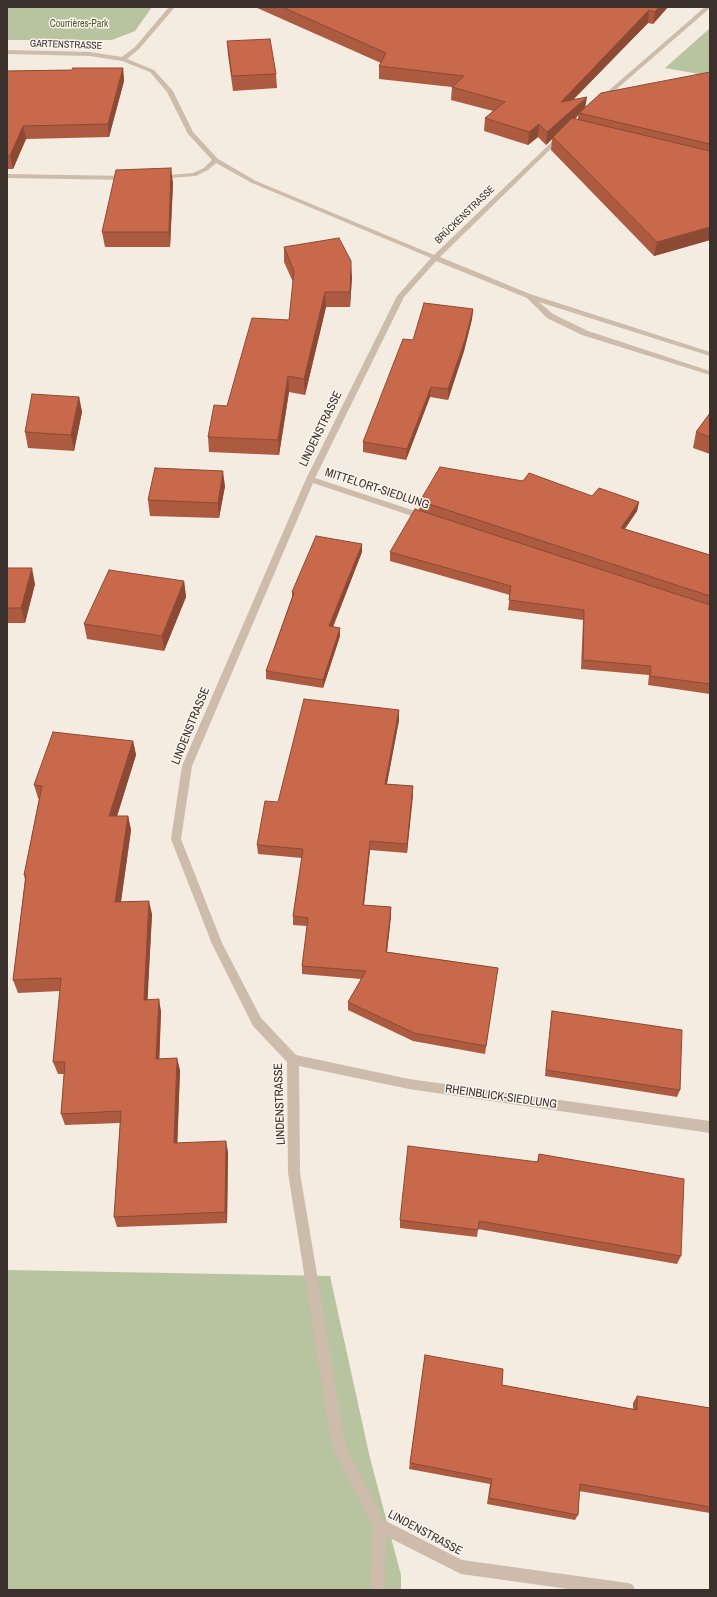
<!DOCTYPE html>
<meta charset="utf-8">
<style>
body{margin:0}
#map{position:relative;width:717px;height:1597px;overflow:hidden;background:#f4ebe1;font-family:"Archivo Narrow",sans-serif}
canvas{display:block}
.frame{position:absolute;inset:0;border:8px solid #3b302b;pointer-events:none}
</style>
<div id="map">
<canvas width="717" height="1597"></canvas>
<div class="frame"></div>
</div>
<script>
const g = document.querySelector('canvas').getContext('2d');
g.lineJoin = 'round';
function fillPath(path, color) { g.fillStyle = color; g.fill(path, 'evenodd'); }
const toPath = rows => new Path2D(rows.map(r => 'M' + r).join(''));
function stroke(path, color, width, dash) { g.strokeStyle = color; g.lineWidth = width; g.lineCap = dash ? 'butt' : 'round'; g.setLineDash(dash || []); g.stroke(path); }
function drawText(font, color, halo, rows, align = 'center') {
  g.font = font + ' "Archivo Narrow",sans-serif'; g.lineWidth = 3; g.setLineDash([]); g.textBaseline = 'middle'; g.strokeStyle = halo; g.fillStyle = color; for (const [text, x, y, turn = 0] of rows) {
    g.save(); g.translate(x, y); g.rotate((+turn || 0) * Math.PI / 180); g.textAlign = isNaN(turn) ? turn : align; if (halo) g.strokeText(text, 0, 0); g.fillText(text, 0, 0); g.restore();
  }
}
const green = toPath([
 [7,7,152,7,135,31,112,40,7,40],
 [710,28,710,76,665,68],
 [7,1270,330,1276,370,1458,401,1575,401,1590,7,1590]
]);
const minor = toPath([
 [169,7,175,7,139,49,127,59,154,70,173,91,193,132,218,159,256,181,434,255,558,136,562,136,562,138,440,257,530,294,710,352,710,356,539,302,553,314,588,331,710,371,710,375,582,335,547,318,527,298,436,261,404,297,315,478,427,515,428,517,427,519,421,519,313,483,192,766,181,839,222,943,261,1018,296,1055,409,1079,710,1121,710,1133,409,1089,299,1066,300,1173,346,1447,384,1520,462,1560,628,1583,633,1585,635,1590,576,1590,461,1574,386,1536,384,1590,370,1590,372,1526,332,1448,288,1173,287,1062,253,1026,212,944,171,839,182,766,306,479,397,296,431,258,252,183,216,163,208,170,196,176,157,179,157,177,159,176,193,173,204,168,212,160,188,134,167,92,150,72,122,61,90,56,7,54,7,50,90,52,122,57,135,47,169,7],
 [705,7,710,8,604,100,600,100,600,98,705,7],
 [7,174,127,176,130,178,127,180,7,178,7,174]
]);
const wall = toPath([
 [255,7,668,7,653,24,648,23,574,99,585,107,710,72,710,240,654,256,551,150,552,139,546,145,538,137,528,145,484,131,485,118,493,111,451,100,452,87,379,79,379,66,381,63],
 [578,115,578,120,575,119,577,117],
 [227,41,276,74,277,88,233,91,228,55],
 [123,68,124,81,109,137,26,139,13,169,7,169,7,71,72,70],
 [173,183,170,247,105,247,102,232],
 [284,247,352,277,350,307,326,307,305,395,289,392,279,455,209,452,208,437,227,406,289,320,293,282,284,262],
 [473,309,472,319,464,351,448,400,430,397,406,460,363,452,363,442,413,340],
 [79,397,82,412,74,451,28,448,25,432],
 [710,413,710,454,693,448,696,432],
 [225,486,219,518,150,516,148,500],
 [592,496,639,502,637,511,625,529,710,555,710,694,648,685,649,675,581,669,583,620,508,610,510,595,390,561,390,552,419,510,420,501],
 [362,552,332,627,340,636,323,688,266,679,266,671,292,597,292,592],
 [7,568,35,584,25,623,7,623],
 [184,581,186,597,164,651,87,639,84,624],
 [399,710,399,720,387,784,413,786,407,853,370,850,364,905,391,907,391,916,387,952,498,968,485,1054,413,1041,348,1010,348,1002,361,979,302,974,302,966,307,926,293,925,293,916,302,858,258,854,257,845,278,802],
 [133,741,136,755,117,816,128,816,131,830,121,902,152,914,147,999,161,1011,159,1058,180,1070,177,1143,228,1152,227,1223,117,1227,114,1217,120,1123,65,1125,61,1114,64,1074,58,1074,53,1062,60,991,18,993,13,980,25,880,24,875,39,799,38,798,34,785],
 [552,1011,680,1090,677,1097,545,1076,551,1018],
 [539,1154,681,1256,677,1264,478,1229,477,1237,400,1228,400,1220,537,1162],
 [425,1355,502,1385,633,1409,633,1403,637,1396,710,1408,710,1513,579,1491,578,1515,575,1520,487,1504,490,1484,409,1469]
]);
const shadedWall = toPath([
 [659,7,668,7,653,24,655,12],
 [649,10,648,23,559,114,561,102],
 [123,68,124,81,109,137,108,124],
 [587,97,585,109,579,113,578,115,554,138,553,137,552,139,546,145,547,132],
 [539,124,538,137,528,145,529,132],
 [23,126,26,139,13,169,10,156],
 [171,168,173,183,170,247,169,232],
 [710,227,710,240,654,256,657,242],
 [351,261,352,277,350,307,350,292],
 [325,292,326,307,305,395,304,379],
 [473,309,472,319,464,351,448,400,448,389],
 [288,376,289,392,279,455,278,440],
 [431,387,430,397,406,460,407,449],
 [79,397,82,412,74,451,71,435],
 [223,471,225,486,219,518,218,503],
 [639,502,637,511,619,537,621,528],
 [362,544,362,552,330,635,329,626],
 [32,568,35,584,25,623,21,608],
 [184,581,186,597,164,651,162,636],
 [340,628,340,636,323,688,323,680],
 [399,710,399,720,385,793,385,784],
 [133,741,136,755,113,829,109,816],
 [413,786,413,796,407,853,407,844],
 [128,816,131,830,119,915,115,902],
 [370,841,370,850,363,913,363,905],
 [149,901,152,914,147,1012,144,1000],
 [391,907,391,916,386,960,386,952],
 [159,999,161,1011,159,1070,156,1059],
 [177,1058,180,1070,177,1154,174,1143],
 [226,1141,228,1152,227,1223,225,1212]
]);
const building = toPath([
 [282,7,659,7,655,12,649,10,561,102,587,97,547,132,539,124,529,132,485,118,505,102,452,87,464,76,379,66,386,53,282,7],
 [270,39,276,74,232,76,227,41,270,39],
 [73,68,123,68,108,124,23,126,10,156,7,156,7,71,72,70,73,68],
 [710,72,710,144,579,113,601,93,710,72],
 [572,118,710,151,710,227,657,242,553,137,572,118],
 [171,168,169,232,102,232,116,170,171,168],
 [339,238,351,261,350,292,325,292,304,379,288,376,278,440,208,437,214,405,227,406,252,318,289,320,294,271,284,247,339,238],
 [424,303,473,309,465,340,448,389,431,387,407,449,363,442,403,339,413,340,424,303],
 [32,394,79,397,71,435,25,432,32,394],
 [710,413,710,437,696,432,710,413],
 [440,467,523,481,529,473,592,496,599,488,639,502,621,528,710,555,710,596,420,501,440,467],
 [155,468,223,471,218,503,148,500,155,468],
 [415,509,710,605,710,684,650,676,651,666,583,660,584,610,509,600,511,586,390,552,415,509],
 [316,536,362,544,329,626,340,628,323,680,266,671,294,593,292,592,316,536],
 [7,568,32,568,21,608,7,608,7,568],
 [109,570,184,581,162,636,84,624,109,570],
 [304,699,399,710,385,784,413,786,407,844,370,841,363,905,391,907,386,952,498,968,486,1046,414,1033,348,1002,366,971,302,966,308,918,293,916,303,849,257,845,265,801,278,802,304,699],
 [53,732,133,741,109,816,128,816,115,902,149,901,144,1000,159,999,156,1059,177,1058,174,1143,226,1141,225,1212,114,1217,121,1111,61,1114,65,1062,53,1062,61,978,13,980,26,875,24,875,42,786,34,785,53,732],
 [552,1011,682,1030,680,1090,546,1070,552,1011],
 [408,1146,538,1162,539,1154,684,1179,681,1256,479,1221,478,1230,400,1220,408,1146],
 [425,1355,503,1369,502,1385,637,1410,637,1396,710,1408,710,1507,580,1484,578,1515,489,1498,492,1479,410,1463,425,1355]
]);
const farParknames = [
 ["Courrières-Park",79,24]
];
const farStreetnames = [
 ["GARTENSTRASSE",66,45,2],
 ["BRÜCKENSTRASSE",465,215,-44]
];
const streetNames = [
 ["LINDENSTRASSE",321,429,-64],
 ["MITTELORT-SIEDLUNG",377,489,18],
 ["LINDENSTRASSE",191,726,-68],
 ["RHEINBLICK-SIEDLUNG",501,1097,8],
 ["LINDENSTRASSE",280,1104,-92],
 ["LINDENSTRASSE",425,1533,28]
];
fillPath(green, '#b8c4a0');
fillPath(minor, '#cdbbac');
fillPath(wall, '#ac5a40');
fillPath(shadedWall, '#8c4a34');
fillPath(building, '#c8694b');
stroke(building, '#8c4a34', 1);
drawText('10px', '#4a5a2e', '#fbf5ee', farParknames);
drawText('10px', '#3b302b', '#fbf5ee', farStreetnames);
drawText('12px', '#3b302b', '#fbf5ee', streetNames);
</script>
